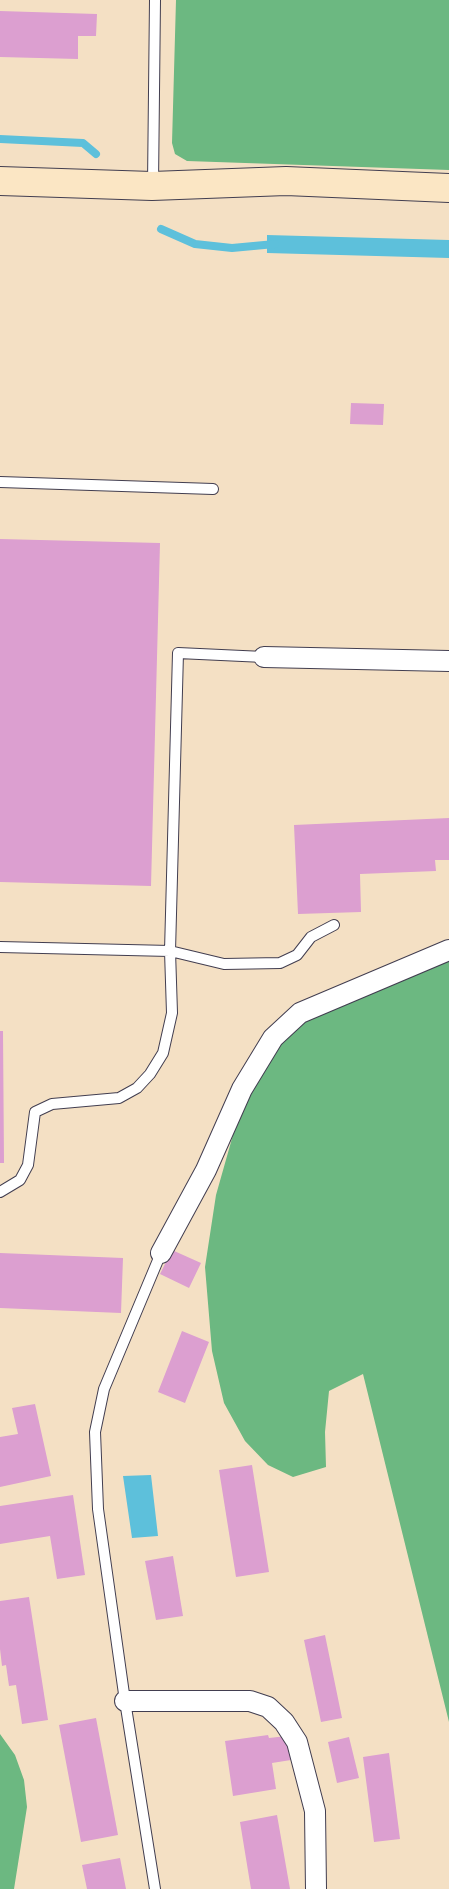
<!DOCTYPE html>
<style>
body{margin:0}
canvas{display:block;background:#f4e0c4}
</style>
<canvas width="449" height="1889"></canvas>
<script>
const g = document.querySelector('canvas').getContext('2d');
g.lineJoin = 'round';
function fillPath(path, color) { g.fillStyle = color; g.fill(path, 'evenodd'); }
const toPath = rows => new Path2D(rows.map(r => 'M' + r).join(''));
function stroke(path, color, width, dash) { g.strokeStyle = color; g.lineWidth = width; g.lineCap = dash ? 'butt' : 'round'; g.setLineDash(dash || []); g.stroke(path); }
const forest = toPath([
 [176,0,449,0,449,170,187,161,175,154,172,143],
 [449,960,449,1722,363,1374,329,1391,325,1432,326,1467,293,1477,268,1465,245,1441,224,1403,212,1351,205,1267,216,1195,246,1089,288,1034,317,1013],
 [0,1734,15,1755,24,1780,27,1807,14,1889,0,1889]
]);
const water = toPath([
 [267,235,449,240,449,258,267,253],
 [151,1475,158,1536,132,1538,123,1476]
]);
const stream = toPath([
 [0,139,83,143,96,154],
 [161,229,195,244,232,248,275,244]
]);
const building = toPath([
 [0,11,97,14,96,36,78,36,78,59,0,57],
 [351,403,384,404,383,425,350,424],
 [0,539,160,543,151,886,0,882],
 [449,818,449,860,435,860,436,871,360,874,361,912,298,914,294,825],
 [0,1031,3,1031,4,1163,0,1163],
 [172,1250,201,1263,189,1288,160,1274],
 [0,1253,123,1258,121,1313,0,1308],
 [182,1331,209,1342,185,1403,158,1392],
 [35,1404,51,1476,0,1487,0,1437,18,1434,12,1408],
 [252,1465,269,1572,236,1577,219,1470],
 [73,1495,85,1575,57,1579,50,1536,0,1544,0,1506],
 [173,1556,183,1616,156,1620,145,1561],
 [29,1597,48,1720,22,1724,16,1685,9,1686,6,1665,2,1666,0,1649,0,1601],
 [325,1635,342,1718,321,1722,304,1640],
 [96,1718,118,1835,81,1842,59,1725],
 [268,1735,269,1738,287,1736,291,1760,272,1763,276,1789,233,1796,225,1741],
 [349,1737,359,1778,337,1783,328,1742],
 [389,1753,400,1839,374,1842,363,1757],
 [277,1815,290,1889,251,1889,240,1822],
 [120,1858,126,1889,87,1889,82,1865]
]);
const lane = toPath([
 [153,184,155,0],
 [0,482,213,489],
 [0,947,170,951,224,964,280,963,297,955,311,937,334,925],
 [0,1192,20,1180,28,1165,35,1112,52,1104,119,1098,137,1088,150,1074,163,1053,172,1013,170,951,178,653,264,657],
 [155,1889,125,1701,98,1509,95,1432,104,1389,161,1253]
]);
const street = toPath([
 [264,657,449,661],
 [161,1253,206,1170,242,1089,273,1038,300,1013,449,950],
 [125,1701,250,1701,268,1707,284,1722,297,1742,315,1811,316,1889]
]);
const secondary = toPath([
 [0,181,152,186,286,181,449,188]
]);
fillPath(forest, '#6cb881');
fillPath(water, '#5dc0db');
stroke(stream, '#5dc0db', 8);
fillPath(building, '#dc9fd0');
stroke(lane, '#423e50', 12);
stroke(street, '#423e50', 22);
stroke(secondary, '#423e50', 30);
stroke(lane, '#fff', 10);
stroke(street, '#fff', 20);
stroke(secondary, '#fbe6c4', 28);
</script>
